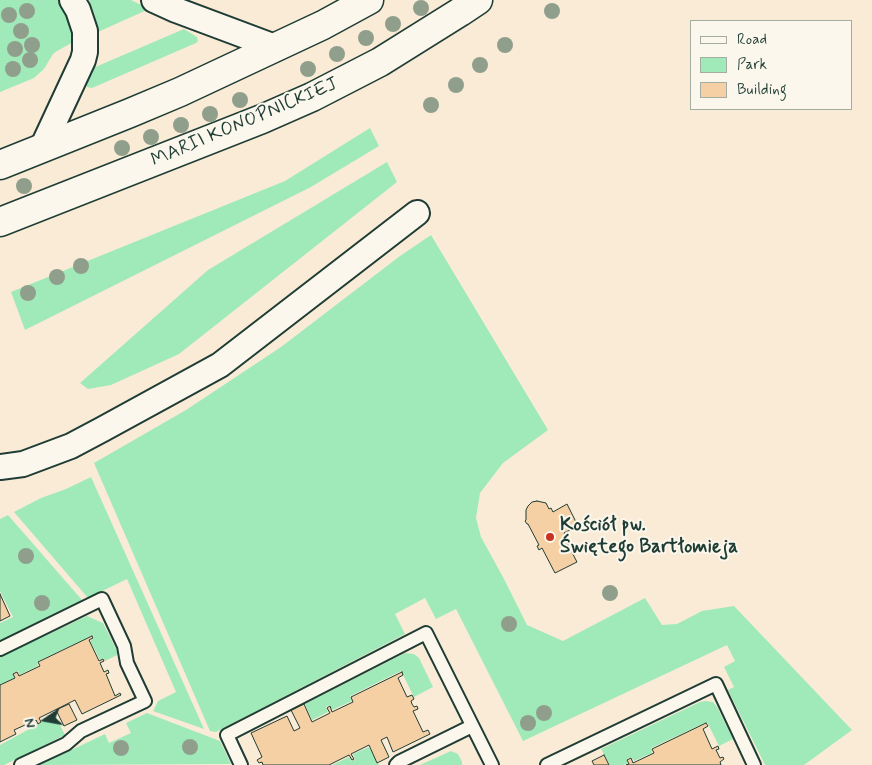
<!DOCTYPE html>
<meta charset="utf-8">
<style>
body{margin:0}
#map{position:relative;width:872px;height:765px;overflow:hidden;background:#faebd7;font-family:Mynerve,sans-serif}
canvas{display:block}
.legend{position:absolute;left:690px;top:20px;width:162px;height:90px;box-sizing:border-box;background:#fbf7ec;border:1px solid #a3ada2;margin:0;padding:6px 9px;list-style:none;font-size:15px;color:#1f3d34}
.legend li{display:flex;align-items:center;gap:10px;height:25px}
.legend b{width:25px;border:1px solid #a3ada2}
.north{position:absolute;left:20px;top:695px;width:50px;height:50px;-webkit-text-stroke:4px #fbf7ec;paint-order:stroke;rotate:258deg;font-size:14px;font-weight:700;line-height:20px;text-align:center;color:#1f3d34}
.north::after{content:'';display:block;margin:auto;width:18px;height:22px;background:#1f3d34;clip-path:polygon(50% 0,100% 100%,50% 72%,0 100%)}
</style>
<div id="map">
<canvas width="872" height="765"></canvas>
<ul class="legend">
<li><b style="height:6px;background:#fbf7ec"></b>Road</li>
<li><b style="height:14px;background:#a0eab9"></b>Park</li>
<li><b style="height:14px;background:#f6d0a5"></b>Building</li>
</ul>
<div class="north">N</div>
</div>
<script>
const g = document.querySelector('canvas').getContext('2d');
g.lineJoin = 'round';
function fillPath(path, color) { g.fillStyle = color; g.fill(path, 'evenodd'); }
const toPath = rows => new Path2D(rows.map(r => 'M' + r).join(''));
function stroke(path, color, width, dash) { g.strokeStyle = color; g.lineWidth = width; g.lineCap = dash ? 'butt' : 'round'; g.setLineDash(dash || []); g.stroke(path); }
function drawText(font, color, halo, rows, align = 'center') {
  g.font = font + ' Mynerve,sans-serif'; g.lineWidth = 4; g.setLineDash([]); g.textBaseline = 'middle'; g.strokeStyle = halo; g.fillStyle = color; for (const [text, x, y, turn = 0] of rows) {
    g.save(); g.translate(x, y); g.rotate((+turn || 0) * Math.PI / 180); g.textAlign = isNaN(turn) ? turn : align; if (halo) g.strokeText(text, 0, 0); g.fillText(text, 0, 0); g.restore();
  }
}
const green = toPath([
 [0,0,63,0,75,41,57,51,53,54,44,69,34,78,0,92],
 [89,0,131,0,149,9,98,32,94,13],
 [184,29,197,37,198,41,196,43,92,88,87,87,86,83,93,68],
 [370,128,379,146,311,187,25,330,11,292,285,181],
 [387,162,397,182,179,354,111,385,88,389,80,383,208,270],
 [431,235,548,430,503,463,480,493,476,518,481,537,504,579,527,625,563,641,645,598,662,625,677,624,702,611,734,606,852,730,804,765,765,765,728,690,734,687,724,667,735,661,727,645,523,741,456,609,436,619,425,598,395,614,405,634,216,732,210,731,94,463,186,410,281,347,400,256],
 [91,477,204,729,153,711,158,701,176,692,127,579,88,598,14,512,41,498,66,489],
 [8,515,82,600,0,640,0,623,13,617,0,591,0,519],
 [87,616,103,623,117,651,117,655,105,661,103,658,100,660,90,641,94,638,93,635,37,662,38,666,19,675,18,671,13,673,14,678,0,685,0,657],
 [405,653,414,654,419,658,433,687,414,697,401,671,350,696,352,701,332,710,330,705,326,707,328,712,312,720,305,704],
 [705,701,713,702,717,707,733,739,719,746,707,722,651,748,652,753,634,761,631,757,627,759,628,763,624,765,610,765,601,749,700,702],
 [147,713,220,741,231,764,40,765,105,734,109,743,131,733,126,723],
 [55,715,65,735,4,765,0,765,0,745],
 [369,747,379,765,332,765,349,757,352,761,355,759,353,754],
 [451,751,458,754,462,762,462,765,420,765]
]);
const building = toPath([
 [537,501,546,503,549,509,551,508,553,512,567,504,578,526,564,533,566,536,564,537,577,562,555,573,542,548,539,550,537,546,539,545,528,524,527,524,525,521,526,520,526,510,528,506,532,502,537,501],
 [0,594,10,616,0,621,0,594],
 [92,636,93,638,89,640,99,661,103,659,104,661,100,663,104,672,108,670,109,673,106,674,115,696,120,693,121,695,82,714,75,700,39,718,41,722,38,724,36,720,14,730,16,734,0,742,0,685,15,678,13,674,17,672,19,676,40,666,38,662,92,636],
 [402,672,403,675,398,678,407,697,412,695,414,699,411,701,412,704,414,707,417,706,418,709,413,711,423,732,428,730,430,734,393,752,387,737,381,740,389,757,377,763,369,745,351,754,354,759,352,760,349,755,329,765,263,765,262,762,259,763,257,760,262,757,251,733,287,716,294,731,300,728,291,710,304,704,312,722,330,713,327,708,330,706,332,712,353,702,351,697,402,672],
 [69,704,77,720,64,726,56,710,69,704],
 [706,723,708,726,703,729,712,749,718,746,719,749,716,750,720,758,723,757,724,759,720,762,721,765,626,765,629,764,627,760,631,758,633,763,654,753,652,749,706,723],
 [604,755,609,765,594,765,592,761,604,755]
]);
const service = toPath([
 [0,649,102,599,124,646,127,663,145,701,81,731,66,744,21,765],
 [241,765,227,735,426,633,492,765],
 [396,765,399,762,472,726],
 [547,765,716,684,754,765]
]);
const minor = toPath([
 [154,0,176,10,275,47],
 [42,148,83,60,85,52,85,31,78,10,72,0],
 [0,467,23,464,71,446,103,429,220,365,417,213]
]);
const primary = toPath([
 [0,165,130,113,180,92,323,25,369,0],
 [0,222,262,119,312,97,380,62,460,12,478,0]
]);
const trees = [
 [421,8],
 [27,11],
 [552,11],
 [9,15],
 [393,24],
 [21,31],
 [366,38],
 [32,45],
 [505,45],
 [15,49],
 [337,54],
 [30,60],
 [480,65],
 [13,69],
 [308,69],
 [456,85],
 [240,100],
 [431,105],
 [210,114],
 [181,125],
 [151,137],
 [122,148],
 [24,186],
 [81,266],
 [57,277],
 [28,293],
 [26,556],
 [610,593],
 [42,603],
 [509,624],
 [544,713],
 [528,723],
 [190,747],
 [121,748]
];
const markers = [
 [550,537,5,"#c8321e"]
];
const streetNames = [
 ["MARII KONOPNICKIEJ",245,123,-23]
];
const poiNames = [
 ["Kościół pw.",560,526],
 ["Świętego Bartłomieja",560,548]
];
fillPath(green, '#a0eab9');
fillPath(building, '#f6d0a5');
stroke(building, '#1f3d34', 1);
stroke(service, '#1f3d34', 16);
stroke(minor, '#1f3d34', 28);
stroke(primary, '#1f3d34', 31);
stroke(service, '#fbf7ec', 12);
stroke(minor, '#fbf7ec', 24);
stroke(primary, '#fbf7ec', 28);
g.fillStyle = '#909f8c';
for (const [x, y] of trees) { g.beginPath(); g.arc(x, y, 8, 0, 2 * Math.PI); g.fill(); }
for (const [x, y, r, color] of markers) { const dot = new Path2D(); dot.arc(x, y, r, 0, 2 * Math.PI); g.fillStyle = color; g.fill(dot); stroke(dot, '#fbf7ec', 2); }
drawText('19px', '#1f3d34', '#fbf7ec', streetNames);
drawText('bold 19px', '#1f3d34', '#fbf7ec', poiNames, 'left');
</script>
